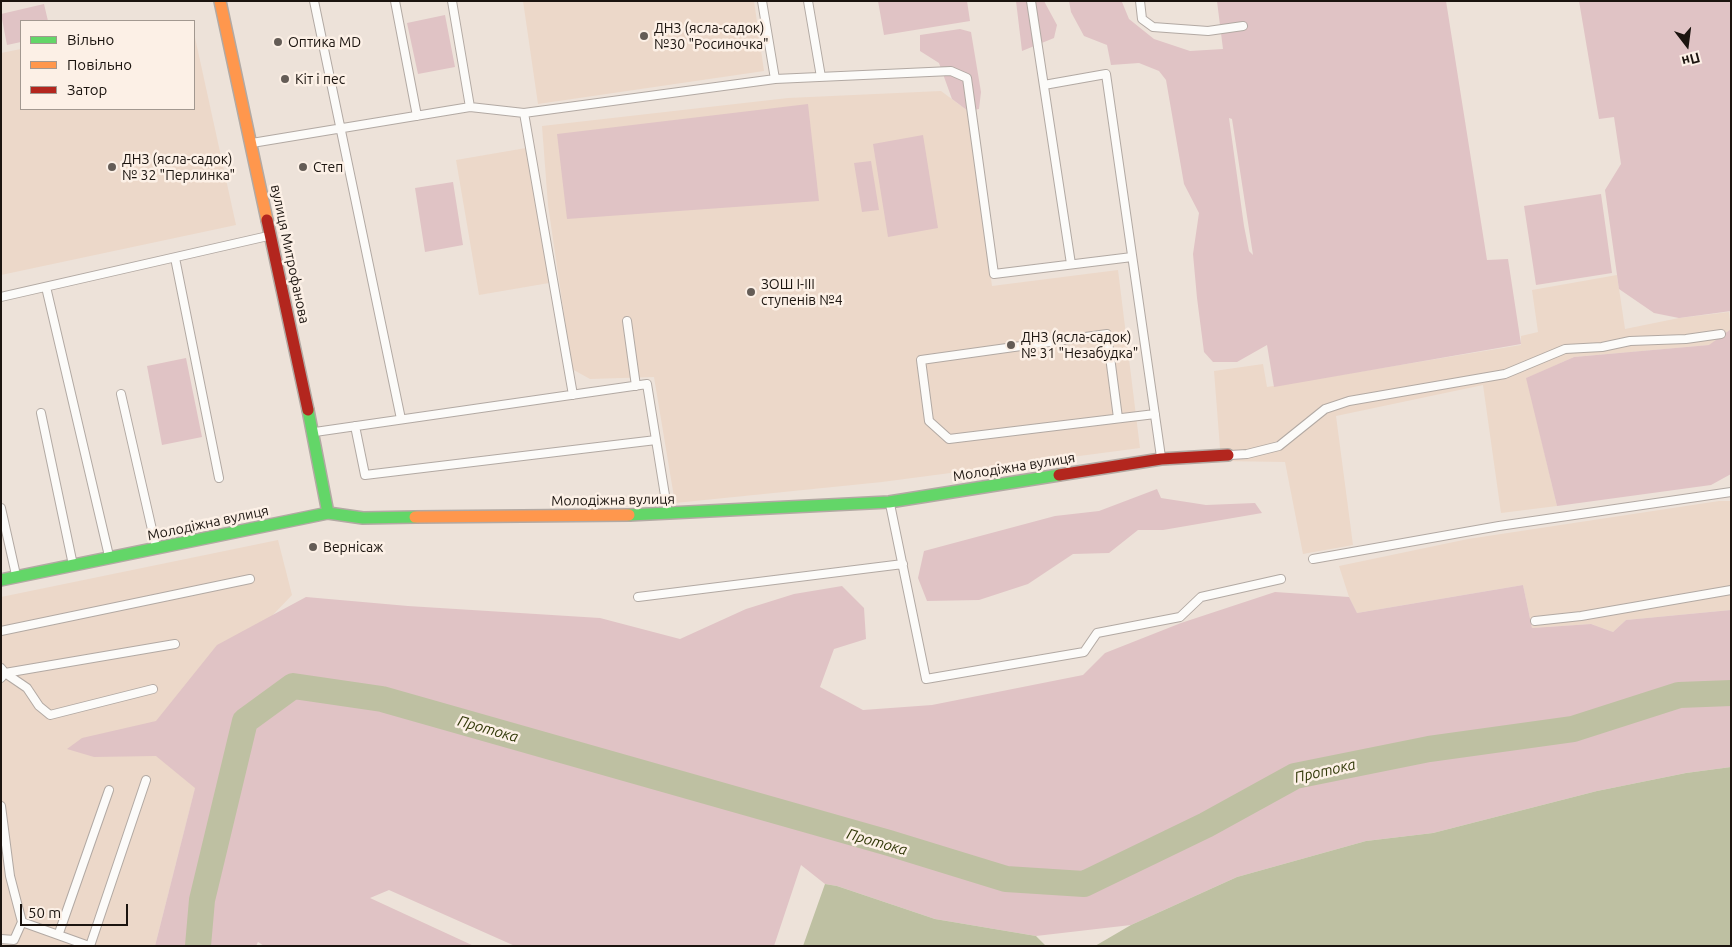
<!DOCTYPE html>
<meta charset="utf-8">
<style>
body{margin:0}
#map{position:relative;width:1732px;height:947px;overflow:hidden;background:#ede2d9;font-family:Ubuntu,sans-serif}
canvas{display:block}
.frame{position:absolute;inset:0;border:2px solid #1b140f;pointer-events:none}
.legend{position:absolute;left:20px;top:20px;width:175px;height:90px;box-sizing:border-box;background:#fcf0e6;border:1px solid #a29890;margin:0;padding:6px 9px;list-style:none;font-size:15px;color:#1b140f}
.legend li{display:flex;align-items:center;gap:10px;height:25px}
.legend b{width:25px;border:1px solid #a29890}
.north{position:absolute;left:1662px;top:20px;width:50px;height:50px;-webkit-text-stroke:4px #fcf0e6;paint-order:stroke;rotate:165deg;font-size:14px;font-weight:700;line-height:20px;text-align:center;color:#1b140f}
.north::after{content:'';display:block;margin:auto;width:18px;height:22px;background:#1b140f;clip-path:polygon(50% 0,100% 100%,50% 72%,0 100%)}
.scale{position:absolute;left:20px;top:904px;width:108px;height:22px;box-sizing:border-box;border:2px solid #1b140f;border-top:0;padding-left:6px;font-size:15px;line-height:18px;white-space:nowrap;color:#1b140f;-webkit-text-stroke:4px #fcf0e6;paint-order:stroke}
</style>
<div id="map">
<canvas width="1732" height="947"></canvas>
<div class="frame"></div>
<ul class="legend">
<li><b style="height:6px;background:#63d668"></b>Вільно</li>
<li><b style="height:6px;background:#ff974d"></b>Повільно</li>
<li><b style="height:6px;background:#b3261e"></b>Затор</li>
</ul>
<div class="north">Пн</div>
<div class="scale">50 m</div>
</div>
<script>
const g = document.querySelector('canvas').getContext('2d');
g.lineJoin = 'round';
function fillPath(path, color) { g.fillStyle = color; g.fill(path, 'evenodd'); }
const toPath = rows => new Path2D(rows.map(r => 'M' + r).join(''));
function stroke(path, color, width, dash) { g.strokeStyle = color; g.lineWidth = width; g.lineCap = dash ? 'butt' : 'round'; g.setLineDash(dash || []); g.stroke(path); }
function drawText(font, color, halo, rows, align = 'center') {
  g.font = font + ' Ubuntu,sans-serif'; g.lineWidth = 5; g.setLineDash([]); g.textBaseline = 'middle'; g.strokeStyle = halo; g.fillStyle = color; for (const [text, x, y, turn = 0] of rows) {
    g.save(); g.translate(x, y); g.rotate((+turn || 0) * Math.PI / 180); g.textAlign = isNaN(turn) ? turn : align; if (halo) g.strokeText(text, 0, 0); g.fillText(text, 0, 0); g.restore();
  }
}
const built = toPath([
 [523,1,754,1,764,71,538,104],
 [194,33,236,225,1,275,1,53,21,49,21,109,194,109],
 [941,91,968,111,992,286,1118,270,1140,448,882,482,675,503,654,377,590,379,572,369,548,205,542,126,788,98],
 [526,148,549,283,479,295,456,160],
 [1617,275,1625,329,1679,318,1729,312,1731,329,1710,345,1574,357,1527,378,1557,506,1501,513,1483,385,1336,416,1353,545,1303,554,1285,462,1221,461,1214,371,1263,364,1267,387,1521,345,1521,336,1538,332,1532,290],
 [1719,501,1731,501,1731,610,1626,620,1613,632,1591,624,1532,628,1523,585,1357,613,1349,597,1339,566,1468,539],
 [278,540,292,595,164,729,203,757,155,946,1,946,1,597]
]);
const green = toPath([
 [878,1,967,1,970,21,884,35],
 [1016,1,1044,1,1057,25,1054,38,1022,51],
 [1069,1,1122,2,1129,19,1154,39,1190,51,1223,49,1217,1,1446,1,1487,260,1508,259,1521,344,1274,387,1267,345,1237,362,1213,362,1204,352,1197,298,1193,254,1199,213,1184,184,1166,80,1159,71,1139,63,1111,65,1107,45,1084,36,1071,12],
 [1229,118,1232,119,1253,255,1249,251,1244,226],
 [1579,1,1731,1,1731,311,1679,318,1654,313,1619,289,1605,190,1621,164,1614,117,1599,119],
 [44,4,48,21,21,21,21,42,7,45,1,14],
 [445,15,455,67,418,74,407,23],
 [960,29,971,32,981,92,979,109,968,111,952,99,939,63,920,51,920,35],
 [808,104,819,201,567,219,557,134],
 [923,135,938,228,888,237,873,144],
 [871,161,879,210,862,212,854,163],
 [453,182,463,245,425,252,415,188],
 [1601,194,1612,273,1536,285,1524,206],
 [1731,329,1731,474,1711,485,1557,506,1526,378,1574,357,1709,345],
 [186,358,202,437,162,445,147,366],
 [1157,489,1161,498,1206,505,1255,503,1262,513,1163,530,1138,530,1109,553,1073,554,1028,584,979,600,927,601,918,578,924,551,1055,516,1099,511],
 [1523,585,1532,628,1591,624,1613,632,1626,620,1731,610,1731,767,1686,773,1597,791,1433,833,1366,841,1237,877,1131,925,1036,936,935,919,837,886,825,884,801,865,774,946,515,946,389,890,370,898,474,946,264,946,258,942,256,946,155,946,195,788,156,756,94,757,67,749,82,738,156,721,217,645,306,597,408,606,600,618,680,639,746,609,794,594,842,586,864,608,866,639,834,649,820,687,863,710,932,705,1083,675,1105,653,1181,623,1275,592,1349,597,1357,613]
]);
const water = toPath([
 [1731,767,1731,946,1095,946,1131,925,1237,877,1366,841,1433,833,1597,791,1686,773],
 [825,884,837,886,935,919,1036,936,1046,946,803,946]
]);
const river = toPath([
 [198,946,202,900,245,721,293,686,382,699,889,843,1006,879,1084,884,1206,825,1295,776,1429,749,1573,729,1679,695,1731,693]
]);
const lane = toPath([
 [314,1,401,419],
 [395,1,417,116],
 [452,1,470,107],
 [762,1,775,79],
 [808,1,821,77],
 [1031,1,1071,264],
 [1140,1,1142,19,1153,27,1208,31,1243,26],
 [1044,85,1106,74,1161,457],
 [524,113,573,395],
 [252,143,470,107,524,113,775,79,951,71,967,78,994,274,1132,257],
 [175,258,219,478],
 [46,287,109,556],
 [1,297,268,236],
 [627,321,636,386],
 [121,394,156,547],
 [41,413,73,565],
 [1118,418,1107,334,921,360,929,421,949,439,1155,414],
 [355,426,365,475,656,440],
 [315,432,647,384,668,514],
 [1230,455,1247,454,1279,446,1325,409,1349,401,1505,374,1565,349,1602,347,1630,341,1686,339,1721,334],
 [890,504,926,679,1084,652,1097,633,1180,617,1201,597,1281,579],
 [1,508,16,575],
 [1313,559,1499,526,1731,492],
 [638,597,903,564],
 [1535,621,1581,616,1731,590],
 [1,631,250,579],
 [1,668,5,673,1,678],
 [5,673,175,644],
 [5,673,27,688,39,706,50,715,153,689],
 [1,806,10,876,22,922,89,946],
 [59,933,109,790],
 [1,939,14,940,22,922],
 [90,946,146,780]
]);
const fast = toPath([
 [308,410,328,513],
 [629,515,889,502,1059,475],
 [1,580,328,513,363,518,415,517]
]);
const slow = toPath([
 [220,1,267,220],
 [415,517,629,515]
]);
const jam = toPath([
 [267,220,308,410],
 [1059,475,1161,459,1228,455]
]);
const markers = [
 [644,36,5,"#645c56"],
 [278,42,5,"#645c56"],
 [285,79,5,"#645c56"],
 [112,167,5,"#645c56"],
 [303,167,5,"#645c56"],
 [751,292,5,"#645c56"],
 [1011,345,5,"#645c56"],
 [313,547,5,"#645c56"]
];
const poiNames = [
 ["ДНЗ (ясла-садок)",654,28],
 ["№30 \"Росиночка\"",654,44],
 ["Оптика MD",288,42],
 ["Кіт і пес",295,79],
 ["ДНЗ (ясла-садок)",122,159],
 ["№ 32 \"Перлинка\"",122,175],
 ["Степ",313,167],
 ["ЗОШ І-ІІІ",761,284],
 ["ступенів №4",761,300],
 ["ДНЗ (ясла-садок)",1021,337],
 ["№ 31 \"Незабудка\"",1021,353],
 ["Вернісаж",323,547]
];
const streetNames = [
 ["вулиця Митрофанова",290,254,78],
 ["Молодіжна вулиця",1014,467,-9],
 ["Молодіжна вулиця",613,500,-1],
 ["Молодіжна вулиця",208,523,-12]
];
const waterNames = [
 ["Протока",488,729,16],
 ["Протока",1325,771,-13],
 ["Протока",877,842,16]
];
fillPath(built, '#ecd8c9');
fillPath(green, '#e0c3c5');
fillPath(water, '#bec0a2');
stroke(river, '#bec0a2', 26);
stroke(lane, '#b2a9a3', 10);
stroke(fast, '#b2a9a3', 14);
stroke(slow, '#b2a9a3', 14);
stroke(jam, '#b2a9a3', 14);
stroke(lane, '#fcfbf9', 8);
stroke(fast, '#63d668', 11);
stroke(slow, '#ff974d', 11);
stroke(jam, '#b3261e', 11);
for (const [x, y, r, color] of markers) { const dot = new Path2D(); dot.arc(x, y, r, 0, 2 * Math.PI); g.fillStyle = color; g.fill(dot); stroke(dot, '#fcf0e6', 2); }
drawText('14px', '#1b140f', '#fcf0e6', poiNames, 'left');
drawText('14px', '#1b140f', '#fcf0e6', streetNames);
drawText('italic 15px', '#323909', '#fcf0e6', waterNames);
</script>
